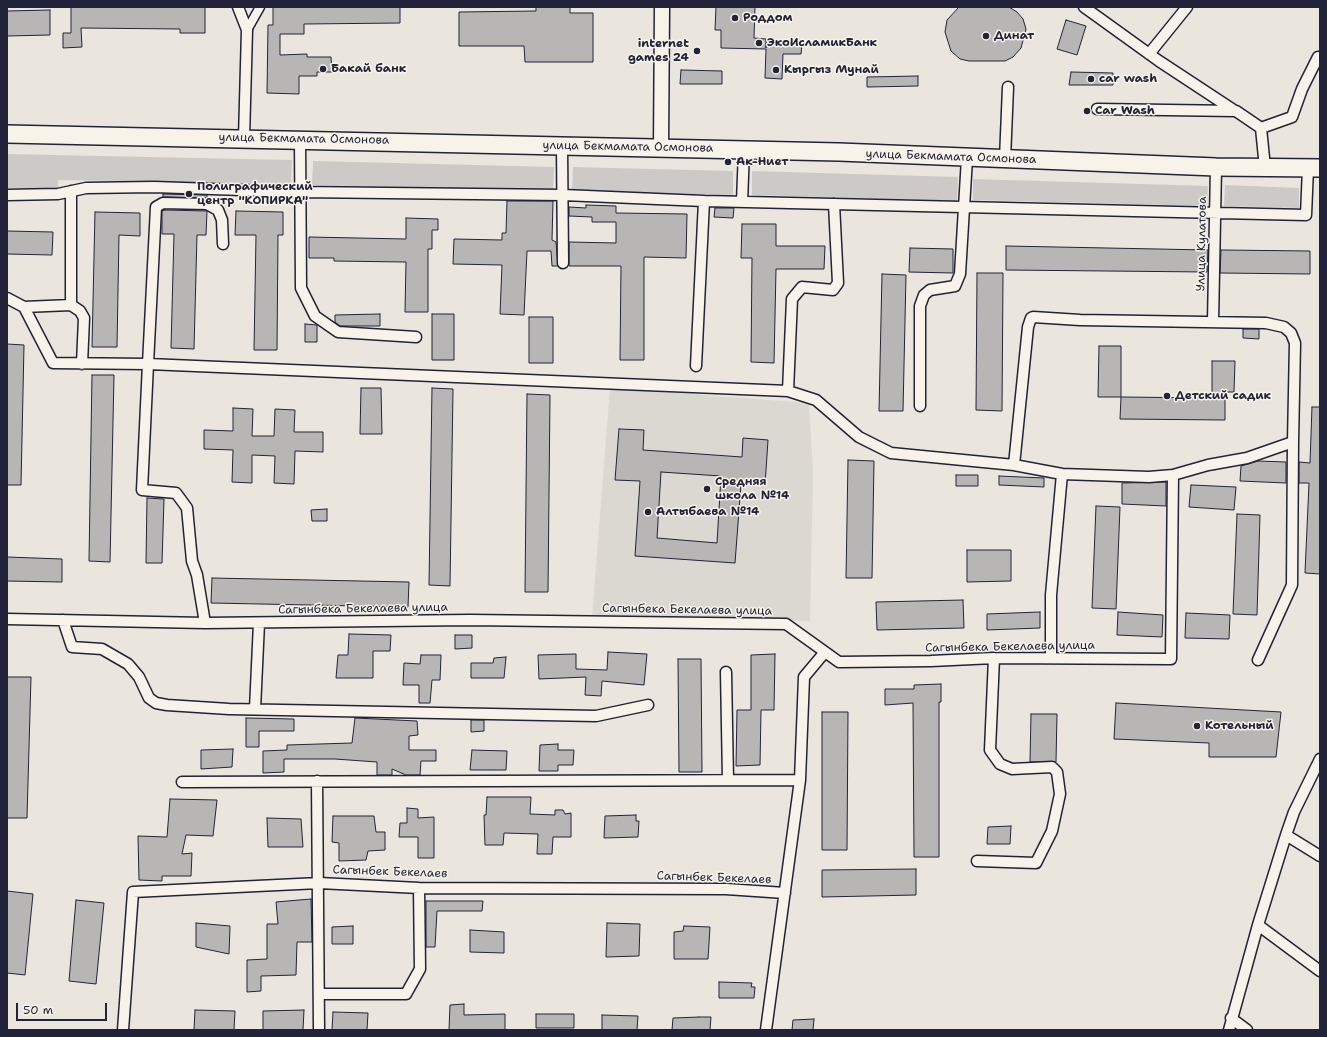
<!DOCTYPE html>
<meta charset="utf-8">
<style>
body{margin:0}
#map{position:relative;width:1327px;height:1037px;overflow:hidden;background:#eae6de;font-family:"Shantell Sans",sans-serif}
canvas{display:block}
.frame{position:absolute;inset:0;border:8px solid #22223b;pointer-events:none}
.scale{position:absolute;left:16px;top:1003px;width:91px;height:18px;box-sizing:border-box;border:2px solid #22223b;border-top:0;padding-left:5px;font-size:12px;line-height:14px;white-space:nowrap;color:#22223b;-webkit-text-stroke:3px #f7f3e8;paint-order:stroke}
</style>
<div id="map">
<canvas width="1327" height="1037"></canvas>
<div class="frame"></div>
<div class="scale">50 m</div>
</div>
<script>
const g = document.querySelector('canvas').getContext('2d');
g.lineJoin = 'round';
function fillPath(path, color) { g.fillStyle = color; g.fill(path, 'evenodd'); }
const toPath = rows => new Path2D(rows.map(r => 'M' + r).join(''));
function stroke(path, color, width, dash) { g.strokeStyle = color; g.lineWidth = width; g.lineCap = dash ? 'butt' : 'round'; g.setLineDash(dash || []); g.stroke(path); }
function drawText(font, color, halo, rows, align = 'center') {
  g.font = font + ' "Shantell Sans",sans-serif'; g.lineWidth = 3; g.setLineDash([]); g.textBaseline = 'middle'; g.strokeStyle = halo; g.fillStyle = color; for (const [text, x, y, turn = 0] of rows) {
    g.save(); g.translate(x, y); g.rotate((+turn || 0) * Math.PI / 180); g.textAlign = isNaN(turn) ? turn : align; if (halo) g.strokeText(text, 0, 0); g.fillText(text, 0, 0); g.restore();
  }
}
const built = toPath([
 [610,388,809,403,813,472,810,621,592,617]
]);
const green = toPath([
 [7,154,292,160,291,184,58,180,58,189,7,188],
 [313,161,554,167,553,191,312,185],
 [573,167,733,171,733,195,572,191],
 [752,171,958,177,957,201,752,195],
 [973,179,1208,186,1207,206,973,200],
 [1225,185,1299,188,1299,208,1224,206]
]);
const building = toPath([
 [71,7,205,7,205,33,180,33,180,29,81,28,82,47,63,48,63,33,71,33,71,7],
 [273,7,400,7,400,23,304,24,304,34,280,34,280,55,307,54,307,57,331,57,332,72,317,72,317,76,299,76,299,94,267,93,268,25,273,25,273,7],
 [536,7,570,7,570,13,593,13,593,62,525,62,524,46,459,46,459,12,536,11,536,7],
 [716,7,755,7,754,38,766,39,766,48,766,43,802,44,801,54,783,54,782,79,765,78,766,49,721,48,721,30,715,30,716,7],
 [959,7,1009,7,1017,12,1023,19,1026,29,1021,48,1013,57,1005,61,969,61,960,59,951,51,945,32,947,20,959,7],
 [50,10,50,35,7,36,7,11,50,10],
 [1066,20,1086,26,1077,55,1057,49,1066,20],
 [681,70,722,71,722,84,680,84,681,70],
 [1071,72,1113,73,1113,85,1069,85,1071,72],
 [918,76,918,86,867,87,867,77,918,76],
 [163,194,207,195,207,198,163,197,163,194],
 [507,201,553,201,552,240,556,242,558,266,552,266,551,251,527,251,524,315,500,314,502,265,453,264,454,239,502,240,502,233,506,233,507,201],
 [586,205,616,206,616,213,687,214,686,258,644,257,644,360,620,360,621,266,569,266,569,242,616,243,616,222,592,222,592,217,569,216,569,207,586,208,586,205],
 [715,208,734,208,733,218,714,217,715,208],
 [165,210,207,211,206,235,197,235,194,349,171,348,174,234,162,234,162,211,165,210],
 [236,211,283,212,283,235,278,235,277,350,254,350,256,235,235,235,236,211],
 [95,212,140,213,140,236,119,235,117,347,92,347,95,212],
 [406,218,438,219,438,230,432,230,432,249,428,249,428,312,405,312,406,262,334,261,334,258,309,258,309,237,406,239,406,218],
 [742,224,776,224,776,246,825,246,824,269,776,269,774,363,751,362,752,258,741,258,742,224],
 [7,231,53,232,52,255,7,254,7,231],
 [1006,246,1208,250,1207,272,1006,270,1006,246],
 [910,248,953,249,953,273,909,272,910,248],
 [1221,250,1310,251,1310,274,1220,273,1221,250],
 [977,273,1003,273,1002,411,976,410,977,273],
 [882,274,906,275,903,411,879,411,882,274],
 [380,314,380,326,340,326,335,322,335,315,380,314],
 [432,314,454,314,454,360,432,360,432,314],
 [529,317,553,317,553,363,529,363,529,317],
 [305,324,317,325,317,342,305,342,305,324],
 [1243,329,1259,329,1259,339,1243,338,1243,329],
 [7,344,24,345,21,485,7,485,7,344],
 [1099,346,1121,346,1121,397,1098,397,1099,346],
 [1212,361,1235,361,1234,392,1225,392,1225,420,1120,419,1121,397,1212,398,1212,361],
 [92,375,114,375,110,562,89,561,92,375],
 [361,388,381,388,382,434,360,434,361,388],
 [432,388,453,389,450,586,429,585,432,388],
 [527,394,550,395,548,592,525,592,527,394],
 [1312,407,1320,407,1320,574,1305,573,1309,483,1299,483,1299,462,1310,463,1312,407],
 [233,408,253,409,252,436,274,436,275,409,295,410,294,432,323,432,323,452,295,451,294,484,274,483,275,456,252,455,252,483,232,482,233,450,204,449,204,430,233,431,233,408],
 [619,429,644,430,643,450,742,457,743,438,768,440,765,485,741,484,735,563,635,556,640,481,615,480,619,429],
 [661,472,721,476,717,543,657,538,661,472],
 [848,460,874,461,872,578,846,578,848,460],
 [1258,461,1286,462,1286,483,1240,481,1241,466,1258,461],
 [956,475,978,475,978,486,956,486,956,475],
 [999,476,1044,478,1044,487,999,485,999,476],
 [1166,482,1166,506,1122,504,1122,483,1166,482],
 [1191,485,1236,487,1234,510,1189,507,1191,485],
 [147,498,164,499,162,563,146,563,147,498],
 [1096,506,1120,507,1116,609,1092,608,1096,506],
 [327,509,327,521,312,521,311,510,327,509],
 [1237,514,1260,515,1257,615,1233,614,1237,514],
 [967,550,1011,550,1011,581,967,582,967,550],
 [7,557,62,559,62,582,7,581,7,557],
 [212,578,409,582,408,607,211,603,212,578],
 [963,600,964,628,877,630,876,602,963,600],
 [1040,612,1040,628,987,630,987,614,1040,612],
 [1118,612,1163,615,1162,637,1117,635,1118,612],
 [1186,613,1230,615,1229,639,1185,638,1186,613],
 [349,634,391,635,390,651,373,651,373,678,336,678,338,655,348,655,349,634],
 [455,635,472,635,472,648,455,649,455,635],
 [608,652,647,654,644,685,602,681,601,696,585,695,586,677,539,679,538,655,576,654,576,669,607,670,608,652],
 [775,654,774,710,761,710,760,765,736,766,737,710,751,710,751,655,775,654],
 [421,655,441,655,440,680,432,680,430,703,419,703,419,685,403,685,404,663,420,664,421,655],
 [506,657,504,678,471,678,471,663,493,663,494,658,506,657],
 [678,659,701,659,702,772,679,772,678,659],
 [7,677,31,677,27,818,7,818,7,677],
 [941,684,941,702,939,702,939,857,914,857,913,703,885,705,885,689,914,689,914,685,941,684],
 [1116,703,1281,712,1276,757,1209,757,1209,743,1114,739,1116,703],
 [822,712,848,712,847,850,822,850,822,712],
 [1031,714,1057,714,1056,762,1030,762,1031,714],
 [246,718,294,719,294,731,259,731,259,747,246,747,246,718],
 [355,718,417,721,418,735,409,736,409,750,436,750,436,761,421,761,420,775,406,775,392,769,392,775,377,775,377,762,335,759,284,759,284,772,263,773,263,751,287,750,287,745,352,743,355,718],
 [471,720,484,720,484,731,471,732,471,720],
 [558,744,558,750,574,750,573,765,558,765,558,771,539,771,540,745,558,744],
 [233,749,232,767,201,769,201,750,233,749],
 [472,750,507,751,506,770,470,770,472,750],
 [487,797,531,797,530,814,555,815,555,810,563,810,565,814,571,813,571,837,553,837,552,854,537,854,538,834,504,833,503,845,485,845,484,815,486,815,487,797],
 [170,799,217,800,213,836,186,835,182,854,192,853,191,876,162,876,162,881,139,880,138,836,167,837,170,799],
 [407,808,418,809,418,818,434,817,434,858,418,858,418,837,399,837,400,823,407,823,407,808],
 [636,815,636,821,639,821,638,837,604,838,605,816,636,815],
 [333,816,374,816,376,832,385,832,385,850,368,851,366,860,339,861,339,843,332,842,333,816],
 [267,818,301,819,303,847,268,847,267,818],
 [1011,826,1010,844,987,844,988,827,1011,826],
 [916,869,916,895,822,897,822,870,916,869],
 [7,891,33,894,25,975,7,973,7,891],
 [311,899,312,942,297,942,296,975,261,976,261,991,247,992,247,960,267,959,267,924,278,924,276,902,311,899],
 [76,900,104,903,96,984,69,981,76,900],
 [426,901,483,901,482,911,437,911,435,947,426,947,426,901],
 [196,923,230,926,229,954,196,947,196,923],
 [607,923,640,924,639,956,606,957,607,923],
 [353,926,353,944,332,944,332,927,353,926],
 [684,926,710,927,708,959,674,959,674,932,683,931,684,926],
 [470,930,504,932,504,953,470,952,470,930],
 [719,982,752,983,751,987,755,987,754,998,719,998,719,982],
 [464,1004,464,1015,505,1014,505,1030,449,1030,450,1005,464,1004],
 [195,1010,235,1011,234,1030,194,1030,195,1010],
 [304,1010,303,1030,263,1030,263,1011,304,1010],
 [333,1012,368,1013,367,1030,332,1030,333,1012],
 [536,1014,574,1014,574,1028,536,1028,536,1014],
 [602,1015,638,1016,637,1030,602,1030,602,1015],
 [699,1017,711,1017,710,1030,672,1030,673,1018,699,1017],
 [814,1019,813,1030,792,1030,793,1020,814,1019]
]);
const pedestrian = toPath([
 [247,30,260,7]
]);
const minor = toPath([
 [238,7,247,30,244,138],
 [1084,7,1159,61,1235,111],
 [1149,54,1187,7],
 [1097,109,1236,111,1261,128,1265,168],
 [1261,128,1292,117,1302,89,1318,57],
 [300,139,301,288,315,316,338,332,416,337],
 [562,146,563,263],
 [1005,159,1008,87],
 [7,195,58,194,86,188,154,187,300,192,563,195,704,201,1306,215,1308,168],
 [742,202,744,150],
 [7,298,24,307,53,363,148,364,156,207,163,203,207,204,218,210,222,220,223,244],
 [71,305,71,191],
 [24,307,71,305,80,311,84,318,82,364],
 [1213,322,1216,167],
 [696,366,704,201],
 [788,391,792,299,802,287,833,290,838,283,834,204],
 [920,406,920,306,924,295,930,290,955,286,960,274,967,158],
 [7,619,205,623,470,620,786,624,839,662,931,661,994,658,1171,659,1173,475],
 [63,620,72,647,102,649,128,664,139,677,149,698,156,703,167,705,229,709,596,716,648,705],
 [205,623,197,575,192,561,187,508,176,493,142,490,148,364,788,391,816,400,859,437,891,453,1014,465,1062,474,1149,477,1173,475,1208,465,1247,458,1293,442,1295,343,1291,333,1284,327,1266,323,1080,320,1033,317,1031,318,1028,327,1014,465],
 [1051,658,1051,595,1062,474],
 [1258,660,1292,585,1293,442],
 [726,672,728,780],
 [255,709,259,623],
 [317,781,319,1030],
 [182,782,800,780],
 [1286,835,1320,856],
 [977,861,1036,863,1052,831,1060,794,1057,772,1052,767,1012,769,1000,764,990,750,994,658],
 [1258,925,1320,971],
 [319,994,406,994,420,969,419,888],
 [1231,1018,1247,1030],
 [123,1030,133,892,319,883,419,888,726,889,785,893],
 [766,1030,800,780,804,677,825,652],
 [1229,1030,1258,925,1286,835,1294,812,1320,759]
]);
const secondary = toPath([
 [661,148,662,7]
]);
const trunk = toPath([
 [7,134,839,152,1216,167,1320,168]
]);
const markers = [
 [735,18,4,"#22223b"],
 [986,36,4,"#22223b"],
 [759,43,4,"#22223b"],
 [697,51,4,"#22223b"],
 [323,69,4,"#22223b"],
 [776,70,4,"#22223b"],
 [1091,79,4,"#22223b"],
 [1087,111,4,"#22223b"],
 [728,162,4,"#22223b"],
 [189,194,4,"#22223b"],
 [1167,396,4,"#22223b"],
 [707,489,4,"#22223b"],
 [648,512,4,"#22223b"],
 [1197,726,4,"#22223b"]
];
const poiNames = [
 ["Роддом",743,18],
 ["Динат",994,36],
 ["ЭкоИсламикБанк",767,43],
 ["internet",689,44,"right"],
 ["games 24",689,58,"right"],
 ["Бакай банк",331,69],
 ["Кыргыз Мунай",784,70],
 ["car wash",1099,79],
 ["Car Wash",1095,111],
 ["Ак-Ниет",736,162],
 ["Полиграфический",197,187],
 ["центр \"КОПИРКА\"",197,201],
 ["Детский садик",1175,396],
 ["Средняя",715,482],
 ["школа №14",715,496],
 ["Алтыбаева №14",656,512],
 ["Котельный",1205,726]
];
const streetNames = [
 ["улица Бекмамата Осмонова",304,139,1],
 ["улица Бекмамата Осмонова",628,147,1],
 ["улица Бекмамата Осмонова",951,157,2],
 ["Улица Кулатова",1202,244,-89],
 ["Сагынбека Бекелаева улица",363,609,-1],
 ["Сагынбека Бекелаева улица",687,610,1],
 ["Сагынбека Бекелаева улица",1010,647,-1],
 ["Сагынбек Бекелаев",390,872,2],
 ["Сагынбек Бекелаев",714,878,2]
];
fillPath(built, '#dbd8d2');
fillPath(green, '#cdc9c6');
fillPath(building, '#b8b6b5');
stroke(building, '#22223b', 1);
stroke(pedestrian, '#22223b', 11);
stroke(minor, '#22223b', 13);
stroke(secondary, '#22223b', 17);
stroke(trunk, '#22223b', 20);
stroke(pedestrian, '#f7f3e8', 8);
stroke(minor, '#f7f3e8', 10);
stroke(secondary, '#f7f3e8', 14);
stroke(trunk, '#f7f3e8', 17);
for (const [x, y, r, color] of markers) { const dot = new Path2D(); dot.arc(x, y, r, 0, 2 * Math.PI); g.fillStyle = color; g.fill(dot); stroke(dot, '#f7f3e8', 1.5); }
drawText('bold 12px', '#22223b', '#f7f3e8', poiNames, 'left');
drawText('12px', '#22223b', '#f7f3e8', streetNames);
</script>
